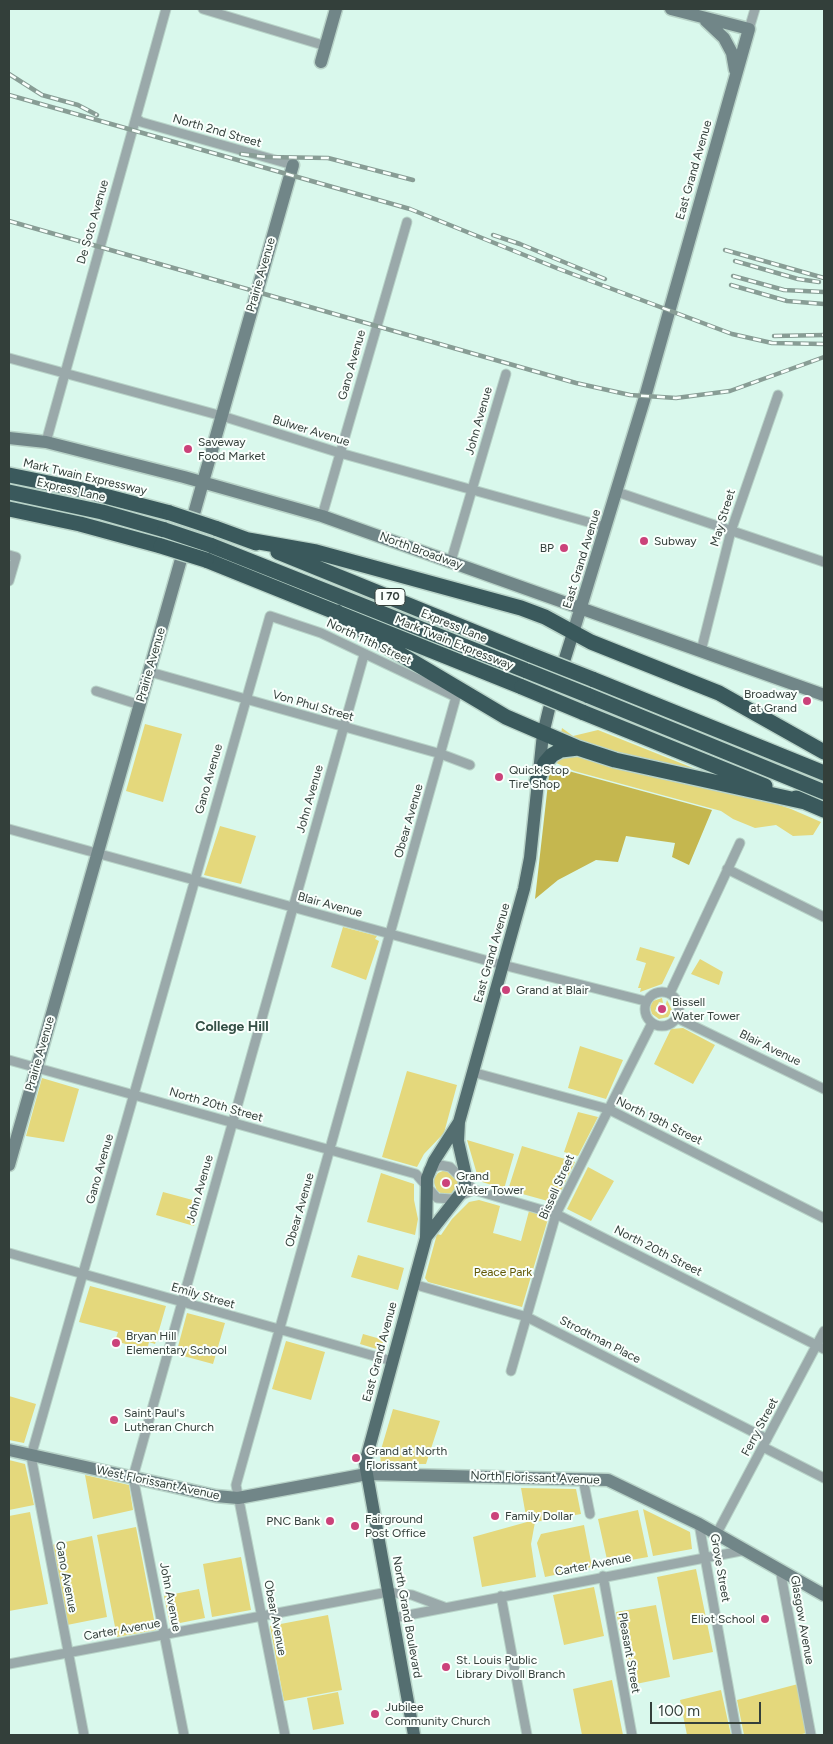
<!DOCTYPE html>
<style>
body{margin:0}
#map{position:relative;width:833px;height:1744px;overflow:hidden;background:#d9f8ec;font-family:Figtree,sans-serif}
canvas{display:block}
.frame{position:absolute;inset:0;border:10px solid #333f3a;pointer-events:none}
.scale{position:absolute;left:650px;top:1702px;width:111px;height:22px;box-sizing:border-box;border:2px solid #333f3a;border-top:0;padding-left:6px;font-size:15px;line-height:18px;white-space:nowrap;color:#333f3a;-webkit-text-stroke:4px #f9fffc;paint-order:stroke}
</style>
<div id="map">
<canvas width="833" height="1744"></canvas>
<div class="frame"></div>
<div class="scale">100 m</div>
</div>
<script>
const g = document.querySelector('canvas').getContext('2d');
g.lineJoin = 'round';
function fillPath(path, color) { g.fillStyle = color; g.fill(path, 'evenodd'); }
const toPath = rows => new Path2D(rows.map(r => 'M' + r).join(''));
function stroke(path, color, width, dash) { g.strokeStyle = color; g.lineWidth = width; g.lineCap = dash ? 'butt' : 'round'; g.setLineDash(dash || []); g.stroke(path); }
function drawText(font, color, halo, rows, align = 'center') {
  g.font = font + ' Figtree,sans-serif'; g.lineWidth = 4; g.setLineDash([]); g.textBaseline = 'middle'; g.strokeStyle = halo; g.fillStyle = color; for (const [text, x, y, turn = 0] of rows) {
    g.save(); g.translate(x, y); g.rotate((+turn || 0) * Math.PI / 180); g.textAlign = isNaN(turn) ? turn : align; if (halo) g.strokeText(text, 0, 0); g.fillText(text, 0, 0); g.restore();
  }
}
const green = toPath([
 [145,724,182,734,163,802,126,791],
 [562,728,573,736,598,730,723,780,613,755,561,733],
 [578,752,752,796,791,809,821,822,813,835,793,836,776,825,755,828,733,819,721,811,574,771,552,761],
 [220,826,256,836,241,884,204,875],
 [343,927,377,936,375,939,379,941,366,980,331,967],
 [640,947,675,957,662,984,640,992,641,988,638,988,646,963,636,960],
 [700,959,723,972,719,985,691,974],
 [662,998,663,1003,659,1002,655,1011,663,1015,667,1000,672,1010,668,1017,659,1019,652,1014,650,1007,653,1001],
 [683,1028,715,1045,693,1084,654,1064,671,1029],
 [580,1046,623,1060,606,1099,568,1088],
 [407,1071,457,1085,444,1133,424,1154,417,1167,382,1157],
 [42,1078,79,1089,64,1142,26,1136],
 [578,1112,598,1117,578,1156,564,1152],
 [467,1140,514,1154,504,1189,479,1181],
 [522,1146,575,1162,555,1203,508,1190],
 [588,1167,614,1181,591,1221,567,1209],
 [445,1170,450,1170,458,1179,458,1183,452,1193,444,1195,437,1191,433,1180,438,1173],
 [381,1173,414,1184,414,1200,418,1219,415,1235,367,1222],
 [163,1192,200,1202,194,1226,156,1215],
 [479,1200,500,1206,493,1233,497,1234,521,1241,529,1211,546,1217,548,1219,522,1307,428,1282,425,1278,437,1234,441,1235,452,1219,469,1202],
 [358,1255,404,1268,398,1290,351,1277],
 [90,1286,166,1306,155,1344,149,1342,147,1350,115,1341,118,1332,79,1322],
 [187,1313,225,1323,213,1364,176,1354],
 [363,1334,384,1340,380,1350,360,1344],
 [286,1341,325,1352,311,1400,272,1389],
 [9,1396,36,1404,24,1443,9,1440],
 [393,1409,440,1421,426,1464,381,1464,380,1453],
 [9,1460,25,1464,34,1505,9,1510],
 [85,1475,129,1485,133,1510,93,1519],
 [521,1488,576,1489,581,1514,535,1522,531,1544,536,1577,482,1587,473,1537,527,1522],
 [643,1509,690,1532,692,1549,653,1556],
 [638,1510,648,1557,608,1564,598,1519],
 [30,1512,48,1604,9,1611,9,1516],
 [584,1525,592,1567,545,1577,537,1543,541,1534],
 [136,1527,156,1630,117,1637,97,1535],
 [92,1536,107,1617,67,1625,52,1545],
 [241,1557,251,1610,212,1617,203,1564],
 [696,1569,713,1652,673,1660,657,1577],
 [594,1587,604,1636,564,1645,553,1595],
 [199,1589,205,1618,170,1625,164,1596],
 [656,1605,670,1677,631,1685,616,1612],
 [328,1615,342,1690,284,1701,270,1626],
 [612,1680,623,1735,582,1735,573,1689],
 [798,1684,807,1733,797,1735,744,1735,737,1700],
 [721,1690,731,1735,687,1735,680,1700],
 [338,1692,344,1724,313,1730,307,1698]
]);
const forest = toPath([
 [550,766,712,810,689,865,672,857,675,843,626,836,618,862,596,860,558,880,535,899]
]);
const street = toPath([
 [203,9,326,46],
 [749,29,755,9],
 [136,118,141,122,293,165],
 [9,358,222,416,340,453,606,527],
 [46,442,166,9],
 [617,492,824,562],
 [322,516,407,222],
 [9,555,16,557,9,581],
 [451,561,506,374],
 [701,651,731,531,778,395],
 [150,672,441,754,470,765],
 [96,691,140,705],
 [9,829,503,965,645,1001],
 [727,869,824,917],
 '645 1009a17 17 0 1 1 34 0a17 17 0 1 1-34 0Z',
 [670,993,740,843],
 [677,1018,824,1089],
 [9,1060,416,1174,437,1198,452,1199,474,1190],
 [472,1072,608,1109,824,1218],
 [428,1170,440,1165,450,1167,474,1190,556,1214,824,1349],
 [9,1253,392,1361],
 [413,1284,527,1317,767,1439],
 [511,1371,556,1214,652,1023],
 [763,1447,824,1478],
 [583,1479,590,1514],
 [699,1524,737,1735],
 [717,1533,824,1331],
 [780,1569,811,1735],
 [603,1576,632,1735],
 [501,1596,527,1735],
 [393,1618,746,1550],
 [9,1664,388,1592,412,1595,444,1607],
 [84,1735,31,1456,270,616,321,633,456,697,236,1485,285,1735],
 [184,1735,133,1477,364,655]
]);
const secondary = toPath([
 [706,21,724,38,732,53,735,70],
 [321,62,336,9],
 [9,438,46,442,184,477,322,516,824,695],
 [573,633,645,397,749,29,671,9],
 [9,1165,293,165],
 [9,1450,216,1496,238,1498,367,1474,608,1480,699,1524,824,1595]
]);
const primary = toPath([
 [427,1236,464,1189,466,1176,458,1141,459,1122,524,889,530,858,543,734,549,709,573,633],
 [414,1735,365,1463,426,1238,427,1178,434,1161,459,1122]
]);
const highway = toPath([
 [9,475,78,489,170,513],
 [9,492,102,512,165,530],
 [9,509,80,524,161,546],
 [215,528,256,543],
 [248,540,316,552,521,608,545,617,591,642,719,693,824,752],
 [210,545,527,671],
 [278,552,531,655],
 [206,560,522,687],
 [337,612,373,638,506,717,578,748,615,760,805,802],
 [592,679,824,773],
 [587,695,824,792],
 [582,712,765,786],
 [537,781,545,763,552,755,561,750,578,748],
 [796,798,824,810]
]);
const rail = toPath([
 [9,74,42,95,78,105,97,115],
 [9,95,410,209,559,269,732,334,772,343,824,344],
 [241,154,266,157,328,158,413,180],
 [9,221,576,383,630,395,676,398,730,391,824,357],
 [493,235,520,244,605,279],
 [725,250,824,278],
 [735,261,798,279,819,282],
 [733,276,784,290,824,292],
 [731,285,787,301,824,304],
 [774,336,824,335]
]);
const highwayBridge = toPath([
 [170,513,215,528],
 [165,530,210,545],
 [161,546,206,560],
 [531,655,592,679],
 [527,671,587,695],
 [522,687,582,712]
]);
const markers = [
 [188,449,5,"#cb427a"],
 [644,541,5,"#cb427a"],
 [564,548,5,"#cb427a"],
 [807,701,5,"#cb427a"],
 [499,777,5,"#cb427a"],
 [506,990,5,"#cb427a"],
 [662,1009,5,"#cb427a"],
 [446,1183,5,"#cb427a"],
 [116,1343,5,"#cb427a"],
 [114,1420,5,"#cb427a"],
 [356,1458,5,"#cb427a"],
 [495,1516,5,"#cb427a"],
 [330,1521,5,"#cb427a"],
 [355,1526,5,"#cb427a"],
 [765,1619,5,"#cb427a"],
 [446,1667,5,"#cb427a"],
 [375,1714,5,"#cb427a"]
];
const shields = [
 [390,597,30]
];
const shieldNames = [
 ["I 70",390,597]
];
const streetNames = [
 ["North 2nd Street",217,131,16],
 ["East Grand Avenue",694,170,-74],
 ["De Soto Avenue",93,222,-74],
 ["Prairie Avenue",261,275,-74],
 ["Gano Avenue",352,365,-74],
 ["John Avenue",479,421,-74],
 ["Bulwer Avenue",311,431,17],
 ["Mark Twain Expressway",85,477,13],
 ["Express Lane",71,490,13],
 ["May Street",723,518,-73],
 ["North Broadway",421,551,20],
 ["East Grand Avenue",582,559,-73],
 ["Express Lane",454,626,22],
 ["North 11th Street",369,642,25],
 ["Mark Twain Expressway",454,643,22],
 ["Prairie Avenue",151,665,-74],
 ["Von Phul Street",313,706,16],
 ["Gano Avenue",209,779,-74],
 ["John Avenue",310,799,-74],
 ["Obear Avenue",409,821,-74],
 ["Blair Avenue",330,905,15],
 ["East Grand Avenue",492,953,-74],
 ["Blair Avenue",770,1048,26],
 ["Prairie Avenue",40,1054,-74],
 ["North 20th Street",216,1105,16],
 ["North 19th Street",659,1121,26],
 ["Gano Avenue",100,1169,-74],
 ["Bissell Street",557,1187,-66],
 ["John Avenue",200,1189,-74],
 ["Obear Avenue",300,1210,-74],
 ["North 20th Street",658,1251,27],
 ["Emily Street",203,1296,16],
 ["Strodtman Place",600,1340,27],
 ["East Grand Avenue",380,1352,-75],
 ["Ferry Street",760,1427,-62],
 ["North Florissant Avenue",535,1478,2],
 ["West Florissant Avenue",158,1483,12],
 ["Carter Avenue",593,1565,-11],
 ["Grove Street",720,1568,80],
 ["Gano Avenue",66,1577,79],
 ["John Avenue",170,1597,79],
 ["North Grand Boulevard",407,1617,80],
 ["Obear Avenue",275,1618,79],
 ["Glasgow Avenue",802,1620,80],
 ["Carter Avenue",122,1630,-10],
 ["Pleasant Street",629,1653,80]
];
const poiNames = [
 ["Saveway",198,442],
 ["Food Market",198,456],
 ["Subway",654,541],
 ["BP",554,548,"right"],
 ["Broadway",797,694,"right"],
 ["at Grand",797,708,"right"],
 ["Quick Stop",509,770],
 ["Tire Shop",509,784],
 ["Grand at Blair",516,990],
 ["Bissell",672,1002],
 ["Water Tower",672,1016],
 ["Grand",456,1176],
 ["Water Tower",456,1190],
 ["Bryan Hill",126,1336],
 ["Elementary School",126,1350],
 ["Saint Paul's",124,1413],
 ["Lutheran Church",124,1427],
 ["Grand at North",366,1451],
 ["Florissant",366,1465],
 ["Family Dollar",505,1516],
 ["Fairground",365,1519],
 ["Post Office",365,1533],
 ["PNC Bank",320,1521,"right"],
 ["Eliot School",755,1619,"right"],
 ["St. Louis Public",456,1660],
 ["Library Divoll Branch",456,1674],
 ["Jubilee",385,1707],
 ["Community Church",385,1721]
];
const parkNames = [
 ["Peace Park",503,1272]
];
const neighbourhoodNames = [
 ["College Hill",232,1027]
];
fillPath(green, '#e4d87c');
fillPath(forest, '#c5b74f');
stroke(street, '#b8d3c8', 11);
stroke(secondary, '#b8d3c8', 15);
stroke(primary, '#b8d3c8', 15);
stroke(highway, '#b8d3c8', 18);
stroke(street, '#9aa9aa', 9);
stroke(secondary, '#718688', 12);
stroke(primary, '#546e70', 12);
stroke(highway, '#3a595c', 15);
stroke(rail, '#889d95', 4.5);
stroke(rail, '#f9fffc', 2.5, [8]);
stroke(highwayBridge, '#b8d3c8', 18, []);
stroke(highwayBridge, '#3a595c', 15);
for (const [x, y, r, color] of markers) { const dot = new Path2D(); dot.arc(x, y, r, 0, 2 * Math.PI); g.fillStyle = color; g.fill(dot); stroke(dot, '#f9fffc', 2); }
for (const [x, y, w] of shields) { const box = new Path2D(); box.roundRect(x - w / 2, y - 8.5, w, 17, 4); g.fillStyle = '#f9fffc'; g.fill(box); stroke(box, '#333f3a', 1); }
drawText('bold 11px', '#333f3a', null, shieldNames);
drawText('12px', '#333f3a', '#f9fffc', streetNames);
drawText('12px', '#333f3a', '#f9fffc', poiNames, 'left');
drawText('12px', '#635906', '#f9fffc', parkNames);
drawText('bold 14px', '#355046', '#f9fffc', neighbourhoodNames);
</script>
